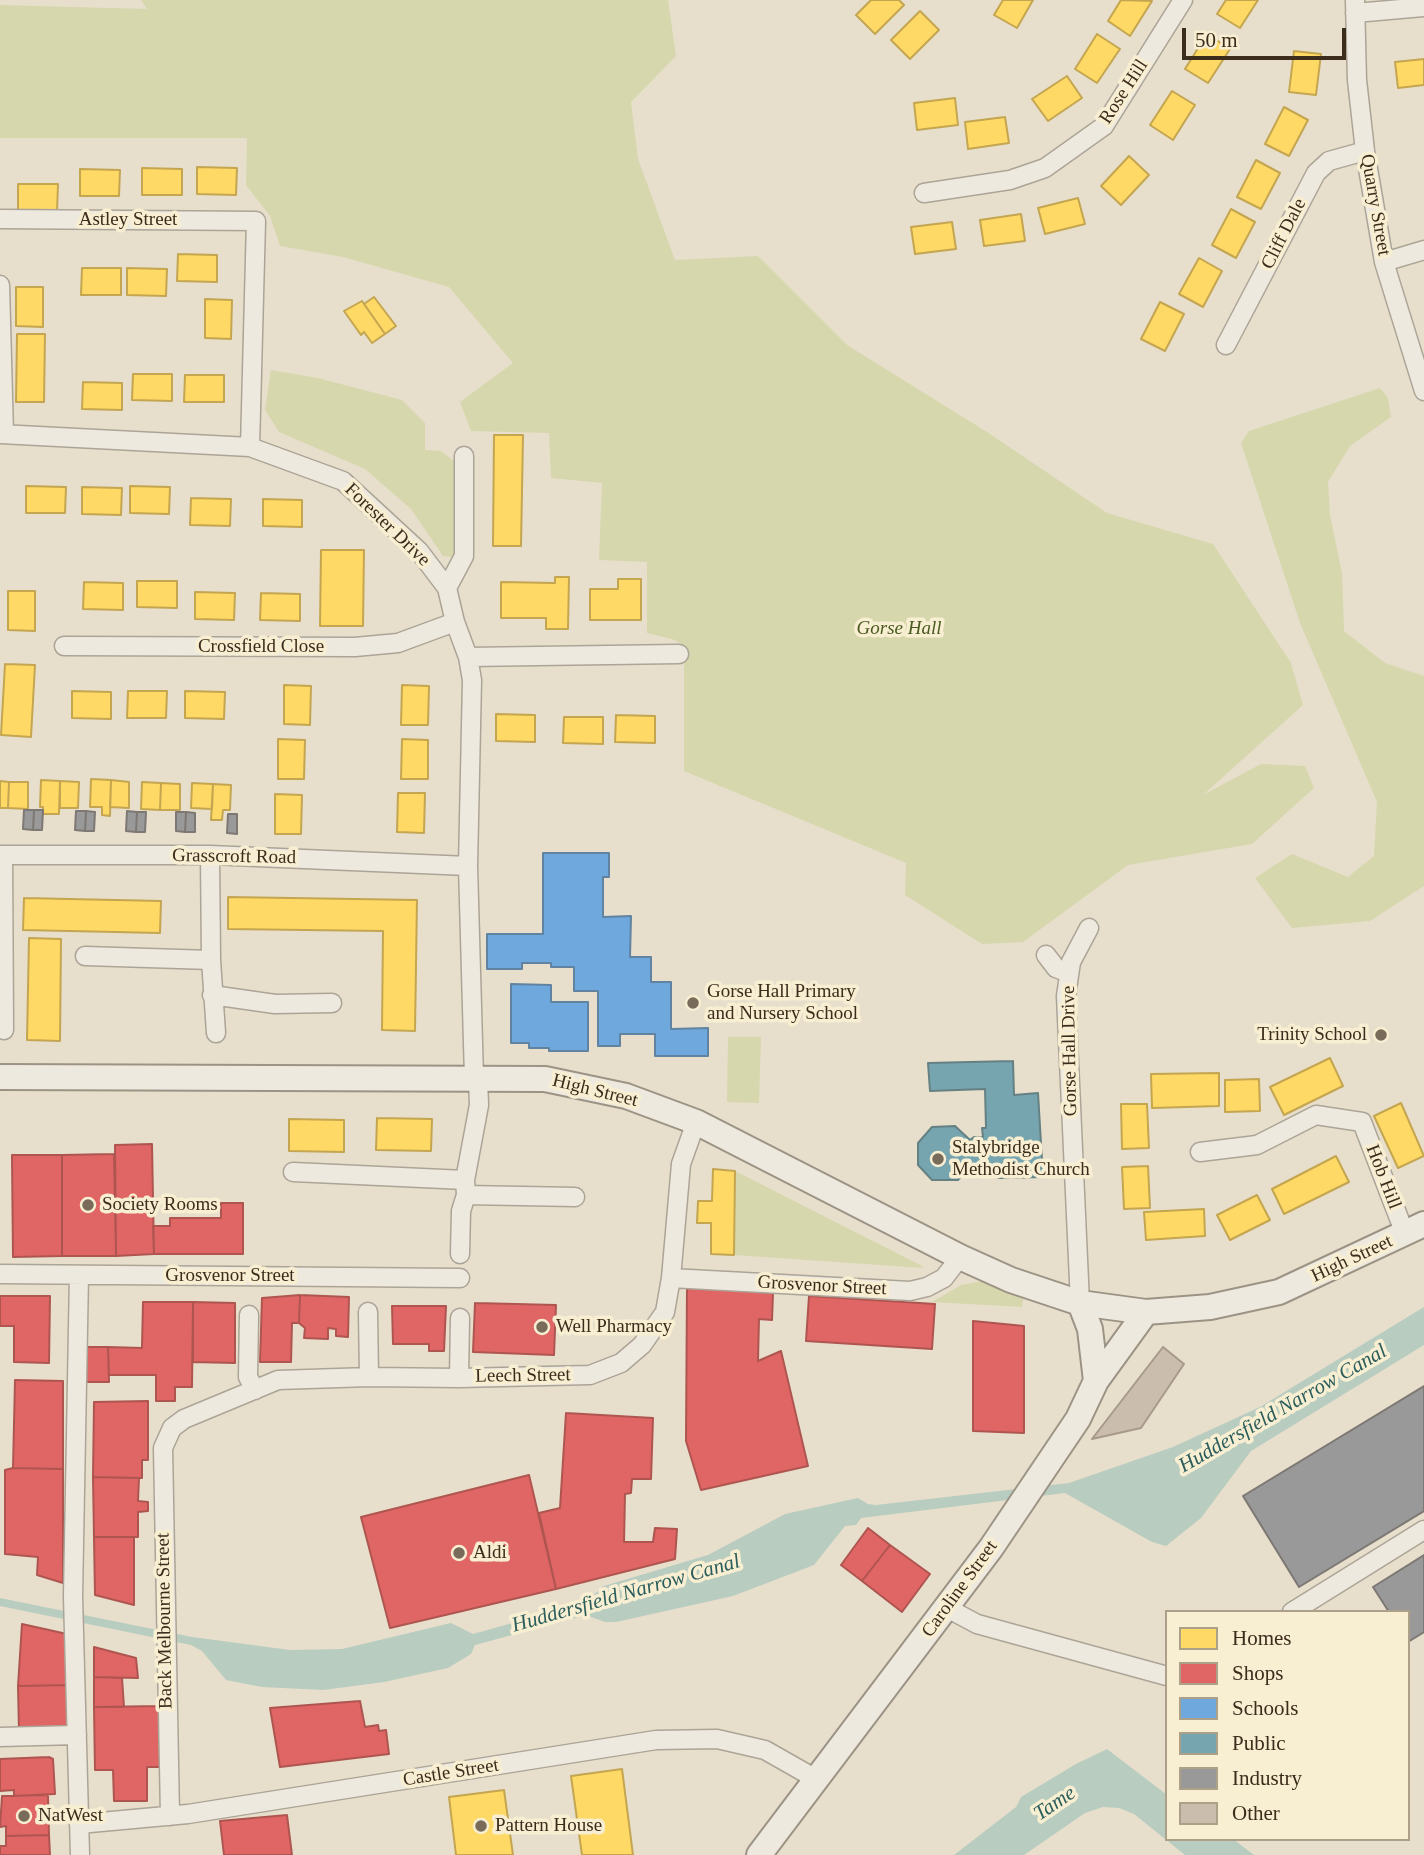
<!DOCTYPE html>
<style>
body{margin:0}
#map{position:relative;width:1424px;height:1855px;overflow:hidden;background:#e7dfcc;font-family:"Times New Roman",serif}
canvas{display:block}
.legend{position:absolute;left:1165px;top:1610px;width:245px;height:231px;box-sizing:border-box;background:#f8eed2;border:2px solid #ada089;margin:0;padding:9px 12px;list-style:none;font-size:21px;color:#3c2c1c}
.legend li{display:flex;align-items:center;gap:14px;height:35px}
.legend b{width:35px;border:2px solid #ada089}
.scale{position:absolute;left:1182px;top:28px;width:164px;height:32px;box-sizing:border-box;border:4px solid #3c2c1c;border-top:0;padding-left:9px;font-size:21px;line-height:24px;white-space:nowrap;color:#3c2c1c;-webkit-text-stroke:5px #f8eed2;paint-order:stroke}
</style>
<div id="map">
<canvas width="1424" height="1855"></canvas>
<ul class="legend">
<li><b style="height:19px;background:#ffd966"></b>Homes</li>
<li><b style="height:19px;background:#e06666"></b>Shops</li>
<li><b style="height:19px;background:#6fa8dc"></b>Schools</li>
<li><b style="height:19px;background:#76a5af"></b>Public</li>
<li><b style="height:19px;background:#999"></b>Industry</li>
<li><b style="height:19px;background:#cbbdad"></b>Other</li>
</ul>
<div class="scale">50 m</div>
</div>
<script>
const g = document.querySelector('canvas').getContext('2d');
g.lineJoin = 'round';
function fillPath(path, color) { g.fillStyle = color; g.fill(path, 'evenodd'); }
const toPath = rows => new Path2D(rows.map(r => 'M' + r).join(''));
function stroke(path, color, width, dash) { g.strokeStyle = color; g.lineWidth = width; g.lineCap = dash ? 'butt' : 'round'; g.setLineDash(dash || []); g.stroke(path); }
function drawText(font, color, halo, rows, align = 'center') {
  g.font = font + ' "Times New Roman",serif'; g.lineWidth = 7; g.setLineDash([]); g.textBaseline = 'middle'; g.strokeStyle = halo; g.fillStyle = color; for (const [text, x, y, turn = 0] of rows) {
    g.save(); g.translate(x, y); g.rotate((+turn || 0) * Math.PI / 180); g.textAlign = isNaN(turn) ? turn : align; if (halo) g.strokeText(text, 0, 0); g.fillText(text, 0, 0); g.restore();
  }
}
const green = toPath([
 [141,0,668,0,676,56,631,102,638,159,675,260,758,256,847,345,987,432,1107,513,1213,544,1291,663,1303,705,1203,795,1261,764,1305,766,1314,788,1252,844,1128,865,1023,942,982,944,905,895,906,863,684,771,684,647,675,640,647,633,647,562,599,560,602,483,551,478,549,433,471,431,460,402,513,363,449,287,343,257,280,246,270,216,246,185,247,138,0,138,0,5,147,9],
 [271,370,318,378,402,400,425,423,425,450,441,451,455,462,458,550,451,557,443,556,411,509,365,469,279,432,265,410],
 [1380,388,1388,398,1391,417,1350,446,1328,482,1330,515,1342,573,1344,631,1385,663,1424,676,1424,886,1370,921,1292,928,1255,878,1292,854,1348,877,1374,856,1377,802,1300,623,1241,443,1249,431],
 [728,1037,761,1037,759,1103,727,1102],
 [735,1171,922,1266,924,1268,734,1255],
 [982,1281,1000,1287,1023,1299,1022,1307,932,1302,961,1285]
]);
const water = toPath([
 [1424,1307,1424,1345,1251,1451,1201,1518,1166,1546,1152,1542,1065,1493,861,1518,856,1525,845,1526,814,1565,733,1596,616,1622,605,1622,586,1615,475,1645,471,1654,448,1668,384,1682,323,1690,262,1687,226,1680,202,1651,191,1645,0,1606,0,1598,192,1637,290,1650,342,1649,451,1623,473,1634,584,1603,604,1586,708,1555,785,1514,858,1498,868,1504,876,1505,1069,1483,1173,1447,1260,1407],
 [1107,1749,1167,1795,1167,1839,1233,1839,1254,1855,1185,1855,1134,1814,1119,1808,1103,1807,1085,1813,1024,1855,954,1855,1016,1807,1021,1797,1076,1764]
]);
const homes = toPath([
 [871,0,899,0,904,5,875,34,856,15,871,0],
 [1003,0,1033,0,1017,28,994,15,1003,0],
 [1121,0,1152,1,1130,36,1108,21,1121,0],
 [1226,0,1258,0,1240,28,1217,14,1226,0],
 [920,11,939,30,910,59,891,40,920,11],
 [1097,34,1120,49,1097,83,1075,69,1097,34],
 [1207,34,1230,49,1208,83,1185,69,1207,34],
 [1294,51,1321,54,1316,95,1289,92,1294,51],
 [1424,59,1424,85,1398,88,1395,62,1424,59],
 [1067,76,1082,98,1048,121,1032,99,1067,76],
 [1172,91,1195,105,1173,140,1150,125,1172,91],
 [955,98,958,125,917,130,914,103,955,98],
 [1284,107,1308,120,1289,156,1265,144,1284,107],
 [1005,117,1009,143,968,149,965,122,1005,117],
 [1129,156,1149,175,1121,205,1101,186,1129,156],
 [1256,160,1280,173,1261,209,1237,197,1256,160],
 [197,167,237,168,236,195,197,194,197,167],
 [142,168,182,169,182,195,142,195,142,168],
 [80,169,120,170,119,196,80,196,80,169],
 [18,184,58,184,57,212,18,211,18,184],
 [1078,198,1085,224,1045,234,1038,208,1078,198],
 [1231,209,1255,222,1236,258,1212,245,1231,209],
 [1021,214,1025,241,984,246,980,220,1021,214],
 [952,222,956,249,915,254,911,227,952,222],
 [178,254,217,255,217,282,177,281,178,254],
 [1199,258,1222,271,1203,307,1179,294,1199,258],
 [82,268,121,268,121,295,81,295,82,268],
 [127,268,167,269,166,296,127,295,127,268],
 [16,287,43,287,43,327,16,326,16,287],
 [374,297,396,326,385,334,364,304,374,297],
 [205,299,232,300,231,339,205,338,205,299],
 [362,301,385,334,372,343,364,332,361,335,344,311,362,301],
 [1160,302,1184,314,1165,351,1141,339,1160,302],
 [17,334,45,334,44,402,16,402,17,334],
 [133,374,172,374,172,401,132,400,133,374],
 [185,375,224,375,224,402,184,402,185,375],
 [83,382,122,383,122,410,82,409,83,382],
 [494,435,523,435,521,546,493,546,494,435],
 [26,486,66,487,65,513,26,513,26,486],
 [130,486,170,487,169,514,130,513,130,486],
 [82,487,122,488,121,515,82,514,82,487],
 [191,498,231,499,230,526,190,525,191,498],
 [263,499,302,500,302,527,263,526,263,499],
 [321,550,364,550,363,626,320,626,321,550],
 [555,577,569,577,568,629,546,629,546,618,501,618,501,582,555,583,555,577],
 [618,579,641,579,641,620,590,620,590,589,618,589,618,579],
 [137,581,177,581,177,608,137,607,137,581],
 [84,582,123,583,123,610,83,609,84,582],
 [8,591,35,591,35,631,8,630,8,591],
 [195,592,235,593,234,620,195,619,195,592],
 [261,593,300,594,300,621,260,620,261,593],
 [5,664,35,665,31,737,1,735,5,664],
 [284,685,311,686,310,725,284,724,284,685],
 [402,685,429,686,428,725,401,725,402,685],
 [72,691,111,692,111,719,72,718,72,691],
 [128,691,167,691,166,718,127,718,128,691],
 [185,691,225,692,224,719,185,718,185,691],
 [496,714,535,715,535,742,496,741,496,714],
 [616,715,655,716,655,743,615,742,616,715],
 [564,717,603,717,603,744,563,743,564,717],
 [278,739,305,740,304,779,278,779,278,739],
 [402,739,428,740,428,779,401,779,402,739],
 [91,779,111,780,110,816,102,815,102,807,90,807,91,779],
 [41,780,60,781,59,814,43,814,43,807,40,807,41,780],
 [111,780,129,782,129,808,110,807,111,780],
 [0,781,9,782,8,808,0,808,0,781],
 [60,781,79,782,78,808,60,808,60,781],
 [9,782,28,782,28,809,8,808,9,782],
 [142,782,161,783,160,810,141,809,142,782],
 [161,783,180,784,180,810,160,810,161,783],
 [192,783,213,784,212,809,191,808,192,783],
 [213,784,231,785,230,810,223,810,222,820,211,820,213,784],
 [398,793,425,793,424,833,397,832,398,793],
 [275,794,302,795,301,834,275,834,275,794],
 [228,897,417,900,415,1031,382,1030,383,931,228,929,228,897],
 [24,898,161,901,160,933,23,930,24,898],
 [29,938,61,939,60,1041,27,1040,29,938],
 [1330,1058,1343,1086,1284,1115,1270,1087,1330,1058],
 [1219,1073,1219,1106,1152,1108,1151,1074,1219,1073],
 [1259,1079,1260,1111,1225,1112,1225,1080,1259,1079],
 [1401,1103,1424,1156,1398,1168,1374,1116,1401,1103],
 [1121,1104,1147,1104,1149,1148,1122,1149,1121,1104],
 [377,1118,432,1119,431,1151,376,1150,377,1118],
 [289,1119,344,1120,344,1152,289,1151,289,1119],
 [1336,1156,1349,1182,1284,1214,1272,1189,1336,1156],
 [1148,1166,1150,1208,1124,1209,1122,1167,1148,1166],
 [713,1169,735,1171,734,1255,711,1254,711,1223,697,1223,698,1201,712,1201,713,1169],
 [1257,1195,1270,1220,1230,1240,1217,1215,1257,1195],
 [1204,1209,1205,1236,1146,1240,1144,1212,1204,1209],
 [622,1769,633,1855,582,1855,571,1776,622,1769],
 [504,1790,513,1855,456,1855,449,1797,504,1790]
]);
const shops = toPath([
 [152,1144,154,1254,116,1256,115,1145,152,1144],
 [114,1154,116,1256,62,1256,62,1155,114,1154],
 [12,1155,62,1155,62,1256,13,1257,12,1155],
 [221,1203,243,1203,243,1254,154,1254,153,1226,170,1226,170,1218,221,1218,221,1203],
 [687,1286,773,1293,772,1320,759,1319,758,1361,781,1351,808,1466,701,1490,686,1441,687,1286],
 [300,1295,349,1297,348,1337,336,1336,336,1329,328,1328,328,1339,304,1338,305,1328,299,1323,300,1295],
 [300,1295,299,1323,292,1323,291,1362,260,1362,262,1298,300,1295],
 [0,1296,50,1296,49,1363,14,1362,14,1326,0,1326,0,1296],
 [809,1296,935,1304,932,1349,806,1341,809,1296],
 [143,1302,193,1302,192,1387,175,1387,175,1401,156,1401,156,1375,109,1375,108,1347,142,1348,143,1302],
 [193,1302,235,1303,235,1363,193,1362,193,1302],
 [475,1303,556,1305,554,1355,473,1352,475,1303],
 [392,1306,446,1306,444,1351,429,1351,429,1344,393,1344,392,1306],
 [973,1321,1024,1326,1024,1433,973,1431,973,1321],
 [87,1347,108,1347,109,1382,86,1382,87,1347],
 [15,1380,63,1381,63,1469,13,1468,15,1380],
 [148,1401,148,1460,142,1460,142,1478,93,1477,94,1402,148,1401],
 [566,1413,653,1418,651,1479,632,1479,631,1493,625,1494,624,1542,653,1542,655,1528,677,1529,675,1559,556,1589,539,1513,560,1508,566,1413],
 [13,1468,63,1469,63,1583,37,1575,38,1557,5,1554,5,1470,13,1468],
 [529,1475,556,1589,390,1628,361,1517,529,1475],
 [93,1477,139,1478,138,1501,148,1502,148,1511,138,1512,138,1537,94,1537,93,1477],
 [868,1528,890,1545,862,1581,841,1565,868,1528],
 [94,1537,134,1537,134,1605,95,1595,94,1537],
 [890,1545,930,1574,902,1612,862,1581,890,1545],
 [22,1624,67,1634,69,1685,18,1686,22,1624],
 [94,1647,136,1658,138,1678,94,1677,94,1647],
 [94,1677,122,1678,124,1707,94,1707,94,1677],
 [69,1685,70,1730,19,1732,18,1686,69,1685],
 [360,1701,365,1727,378,1725,379,1731,386,1730,389,1754,280,1767,270,1708,360,1701],
 [161,1706,162,1767,147,1767,147,1801,114,1801,113,1770,95,1770,94,1707,161,1706],
 [49,1757,53,1759,55,1794,14,1796,14,1790,0,1791,0,1759,49,1757],
 [48,1795,49,1835,6,1836,6,1826,0,1827,2,1796,48,1795],
 [287,1815,292,1855,224,1855,220,1821,287,1815],
 [49,1835,50,1855,0,1855,0,1846,6,1846,6,1836,49,1835]
]);
const schools = toPath([
 [543,853,609,853,609,877,603,877,603,917,631,916,630,957,651,957,651,982,671,982,671,1029,708,1028,708,1056,655,1056,655,1034,620,1034,620,1046,598,1046,598,991,574,991,574,967,551,967,551,963,522,963,522,969,487,969,487,934,543,934,543,853],
 [511,984,551,985,551,1002,588,1002,588,1051,549,1051,549,1048,529,1048,529,1043,511,1043,511,984]
]);
const public = toPath([
 [1013,1061,1014,1095,1038,1093,1043,1177,999,1178,971,1166,958,1180,932,1180,918,1165,918,1143,932,1127,955,1126,970,1140,974,1137,983,1137,982,1128,986,1128,985,1089,930,1091,928,1063,1013,1061]
]);
const industry = toPath([
 [24,810,34,810,33,830,23,829,24,810],
 [34,810,43,810,42,830,33,830,34,810],
 [76,811,86,811,85,831,75,830,76,811],
 [86,811,95,812,94,831,85,831,86,811],
 [127,811,137,812,136,832,126,831,127,811],
 [137,812,146,812,145,832,136,832,137,812],
 [176,812,186,812,185,832,176,831,176,812],
 [186,812,195,813,195,832,185,832,186,812],
 [228,814,237,814,237,834,227,833,228,814],
 [1424,1386,1424,1511,1299,1587,1243,1496,1424,1386],
 [1424,1555,1424,1632,1408,1642,1408,1612,1389,1612,1373,1587,1424,1555]
]);
const building = toPath([
 [1163,1347,1184,1364,1141,1428,1092,1439,1163,1347]
]);
const street = toPath([
 [1355,0,1357,80,1365,151,1384,262,1424,391],
 [1355,13,1424,7],
 [924,193,1010,180,1045,168,1104,126,1183,0],
 [0,219,256,221,250,447],
 [1384,262,1424,250],
 [0,285,4,434],
 [1226,345,1316,173,1329,161,1365,151],
 [0,434,250,447,343,481,419,551,447,588,455,622,468,657,472,680,468,866,474,1078],
 [447,588,464,556,464,456],
 [64,646,355,647,398,643,455,622],
 [468,657,679,654],
 [0,855,210,855,468,866],
 [3,855,4,1030],
 [210,855,211,960,216,1033],
 [1046,955,1056,968,1069,973],
 [85,956,211,960],
 [212,995,275,1004,332,1003],
 [1200,1152,1257,1145,1316,1115,1362,1122,1405,1234],
 [293,1172,465,1180],
 [466,1195,575,1197],
 [460,1254,461,1211,466,1195,465,1180,479,1105,478,1078],
 [0,1274,460,1278],
 [79,1275,73,1596,80,1855],
 [671,1278,910,1291,927,1287,944,1278,960,1257],
 [1080,1303,1066,996,1071,962,1089,928],
 [368,1312,369,1377],
 [249,1315,248,1377,255,1390],
 [459,1378,460,1318],
 [947,1608,977,1624,1167,1676],
 [1292,1612,1424,1530],
 [0,1737,77,1735],
 [170,1816,163,1448,172,1428,184,1419,278,1380,369,1377,459,1378,590,1375,621,1363,642,1345,665,1312,671,1278,681,1164,696,1122],
 [79,1824,188,1814,656,1740,717,1739,765,1750,816,1779]
]);
const secondary = toPath([
 [0,1077,545,1079,626,1096,696,1122,960,1257,1011,1280,1080,1303,1146,1312,1210,1307,1279,1292,1424,1224],
 [1080,1303,1090,1329,1096,1381],
 [759,1855,991,1548,1078,1419,1096,1381,1146,1312]
]);
const markers = [
 [693,1003,7,"#786b5a"],
 [1381,1035,7,"#786b5a"],
 [938,1159,7,"#786b5a"],
 [88,1205,7,"#786b5a"],
 [542,1327,7,"#786b5a"],
 [459,1553,7,"#786b5a"],
 [24,1816,7,"#786b5a"],
 [481,1826,7,"#786b5a"]
];
const streetNames = [
 ["Rose Hill",1124,92,-57],
 ["Quarry Street",1375,205,80],
 ["Astley Street",128,220],
 ["Cliff Dale",1284,234,-63],
 ["Forester Drive",387,525,44],
 ["Crossfield Close",261,647],
 ["Grasscroft Road",234,857,1],
 ["Gorse Hall Drive",1070,1051,-91],
 ["High Street",595,1091,14],
 ["Hob Hill",1383,1177,69],
 ["High Street",1352,1259,-25],
 ["Grosvenor Street",230,1276],
 ["Grosvenor Street",822,1286,3],
 ["Leech Street",523,1376,-1],
 ["Caroline Street",960,1589,-54],
 ["Back Melbourne Street",165,1621,-91],
 ["Castle Street",451,1773,-9]
];
const parkNames = [
 ["Gorse Hall",899,629]
];
const poiNames = [
 ["Gorse Hall Primary",707,992],
 ["and Nursery School",707,1014],
 ["Trinity School",1367,1035,"right"],
 ["Stalybridge",952,1148],
 ["Methodist Church",952,1170],
 ["Society Rooms",102,1205],
 ["Well Pharmacy",556,1327],
 ["Aldi",473,1553],
 ["NatWest",38,1816],
 ["Pattern House",495,1826]
];
const waterNames = [
 ["Huddersfield Narrow Canal",1283,1409,-30],
 ["Huddersfield Narrow Canal",626,1594,-16],
 ["Tame",1055,1804,-34]
];
fillPath(green, '#d6d7ad');
fillPath(water, '#b8ccc0');
fillPath(homes, '#ffd966');
stroke(homes, '#c4a550', 2);
fillPath(shops, '#e06666');
stroke(shops, '#af5550', 2);
fillPath(schools, '#6fa8dc');
stroke(schools, '#6083a2', 2);
fillPath(public, '#76a5af');
stroke(public, '#658183', 2);
fillPath(industry, '#999');
stroke(industry, '#7d7874', 2);
fillPath(building, '#cbbdad');
stroke(building, '#a79a8b', 2);
stroke(street, '#aca496', 21);
stroke(secondary, '#9c9385', 28);
stroke(street, '#eee9df', 18);
stroke(secondary, '#eee9df', 24);
for (const [x, y, r, color] of markers) { const dot = new Path2D(); dot.arc(x, y, r, 0, 2 * Math.PI); g.fillStyle = color; g.fill(dot); stroke(dot, '#f8eed2', 2.5); }
drawText('19px', '#3c2c1c', '#f8eed2', streetNames);
drawText('italic 19px', '#4a5a21', '#f8eed2', parkNames);
drawText('19px', '#3c2c1c', '#f8eed2', poiNames, 'left');
drawText('italic 21px', '#2a5d5b', '#f8eed2', waterNames);
</script>
